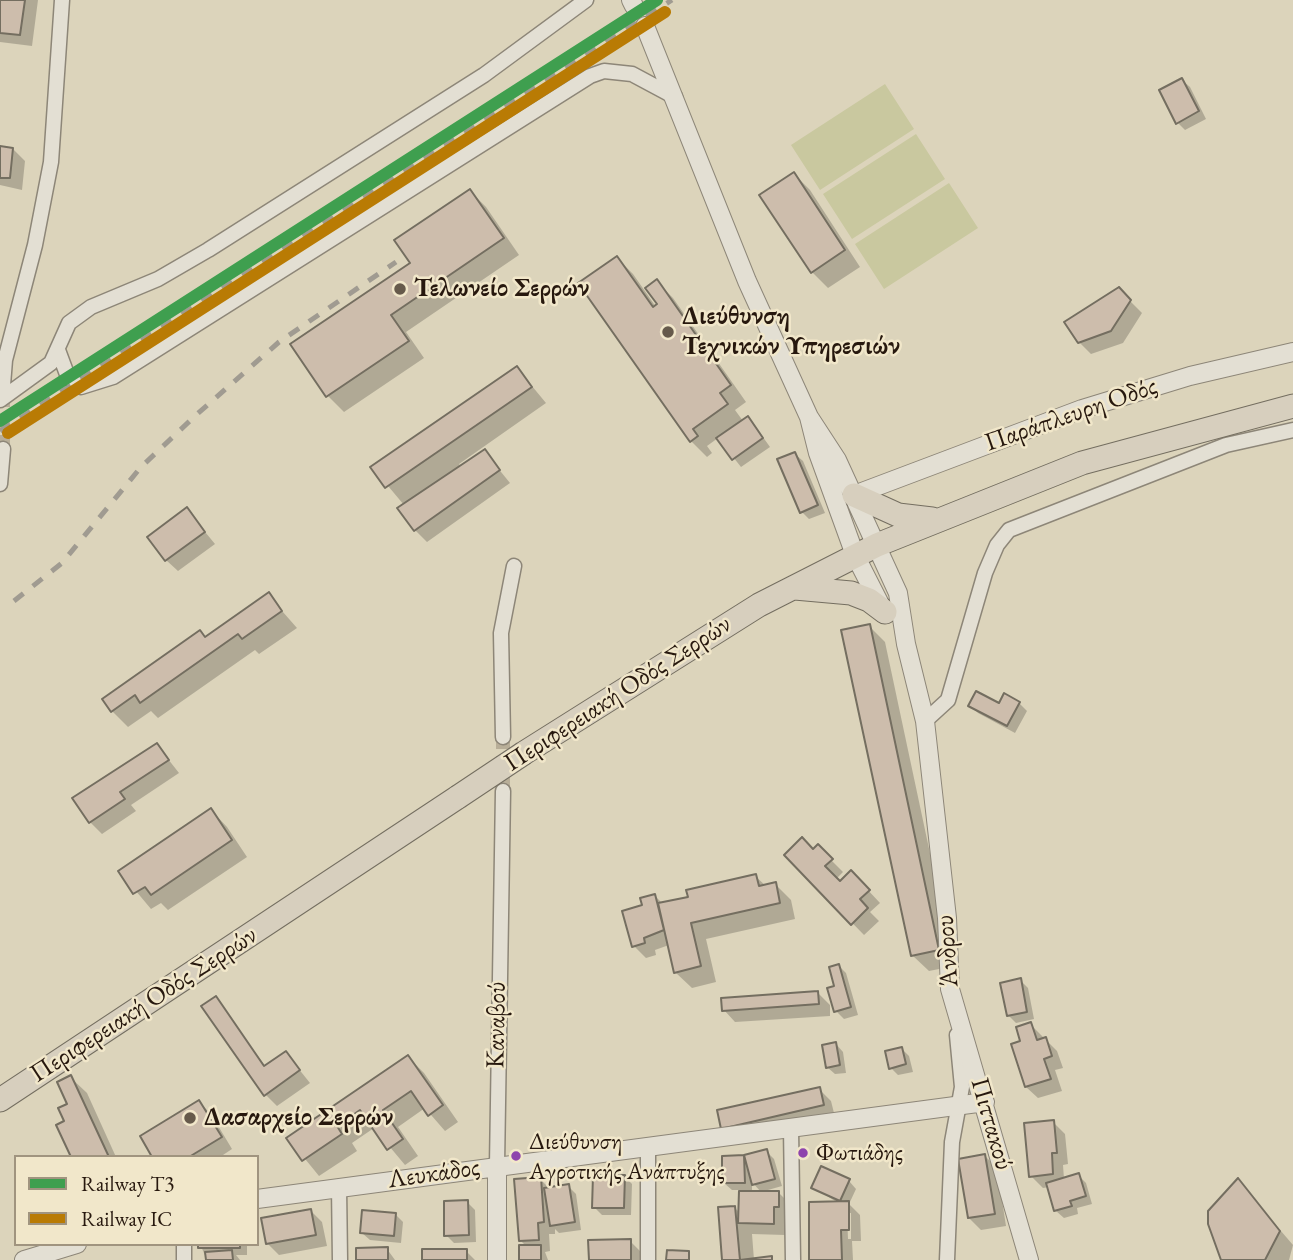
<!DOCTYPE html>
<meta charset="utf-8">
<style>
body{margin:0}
#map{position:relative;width:1293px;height:1260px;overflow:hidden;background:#dcd4bb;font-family:"EB Garamond",serif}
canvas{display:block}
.legend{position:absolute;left:14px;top:1155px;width:245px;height:91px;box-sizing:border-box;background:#f1e7ca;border:2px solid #a0947f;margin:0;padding:9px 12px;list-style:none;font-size:21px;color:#27180e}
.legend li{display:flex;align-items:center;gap:14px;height:35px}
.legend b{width:35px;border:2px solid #a0947f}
</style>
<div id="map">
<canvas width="1293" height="1260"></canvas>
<ul class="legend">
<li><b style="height:9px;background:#3f9f4f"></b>Railway T3</li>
<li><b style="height:9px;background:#b97b04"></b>Railway IC</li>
</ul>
</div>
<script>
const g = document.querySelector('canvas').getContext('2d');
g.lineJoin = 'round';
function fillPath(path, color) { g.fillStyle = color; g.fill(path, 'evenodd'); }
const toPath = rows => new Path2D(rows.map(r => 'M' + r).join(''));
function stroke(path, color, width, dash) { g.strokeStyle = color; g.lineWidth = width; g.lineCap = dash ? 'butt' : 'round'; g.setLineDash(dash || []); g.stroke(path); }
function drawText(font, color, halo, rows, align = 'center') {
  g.font = font + ' "EB Garamond",serif'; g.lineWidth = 5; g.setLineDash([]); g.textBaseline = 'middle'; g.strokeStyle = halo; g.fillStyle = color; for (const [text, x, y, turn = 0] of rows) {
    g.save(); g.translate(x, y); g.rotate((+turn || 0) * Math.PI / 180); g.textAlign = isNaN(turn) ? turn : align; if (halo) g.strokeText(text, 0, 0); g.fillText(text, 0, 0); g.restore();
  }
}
const green = toPath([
 [885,84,914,129,820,190,791,145],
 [916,134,945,179,852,239,823,194],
 [949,183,978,228,884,289,855,244]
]);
const shadow = toPath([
 [0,0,38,0,32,46,0,42],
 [1182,80,1190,87,1206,119,1185,130,1177,122],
 [0,148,13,149,25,161,22,190,0,185],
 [794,174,810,190,860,267,828,288,812,272],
 [470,191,486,207,519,255,406,332,424,358,344,412,328,396,293,345,412,263],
 [617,258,633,274,656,307,659,305,657,282,673,298,746,402,735,410,743,421,748,418,755,426,770,447,741,467,718,438,707,446,712,453,707,457,691,441],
 [1118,289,1142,313,1123,343,1091,354,1079,342],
 [517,368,546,403,459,464,461,467,484,451,510,483,427,542,415,530,404,505,373,468],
 [795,454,803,461,825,513,809,519,802,512],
 [187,510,215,544,178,571,166,560],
 [268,595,297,628,259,654,255,650,158,718,151,711,128,727,112,711],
 [869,626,885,642,954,966,929,971,912,955],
 [1019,703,1027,711,1015,733,978,713,971,706],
 [157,745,179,773,131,805,136,811,102,834,90,822],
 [211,810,227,827,247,857,168,910,161,903,151,909,120,872],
 [818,847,843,872,836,879,840,883,851,872,880,903,870,912,879,921,864,935,786,855,814,852],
 [755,876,766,886,775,884,791,900,795,919,706,939,716,982,692,988,675,972,669,945,655,950,656,955,646,958,634,946,644,906,655,896,663,904],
 [839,966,846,973,858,1015,844,1019,836,1011],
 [1020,980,1028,988,1034,1019,1016,1023,1008,1015],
 [818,993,830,1005,830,1016,735,1022,724,1010],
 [216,999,266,1067,286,1053,310,1083,277,1106,265,1094],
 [1030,1024,1057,1051,1063,1068,1055,1070,1062,1091,1038,1098,1026,1087,1023,1043],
 [836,1044,843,1052,846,1073,835,1074,827,1067],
 [902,1049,909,1056,913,1072,898,1075,891,1068],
 [408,1057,424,1073,458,1122,445,1131,425,1108,398,1127,418,1156,405,1165,374,1128,352,1143,357,1151,319,1176,288,1138],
 [70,1077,87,1093,116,1157,73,1157,66,1122],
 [819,1089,831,1101,835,1117,734,1140,723,1128],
 [199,1102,211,1114,232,1149,220,1157,154,1157],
 [1053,1122,1065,1134,1068,1164,1063,1165,1064,1179,1078,1175,1086,1183,1092,1204,1077,1208,1078,1214,1064,1218,1056,1211,1049,1187,1043,1188,1031,1176],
 [766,1151,774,1159,782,1186,761,1192,752,1182,752,1193,779,1193,791,1205,791,1218,785,1218,785,1235,752,1234,754,1260,773,1260,724,1260,734,1207,740,1213,740,1190,732,1190,724,1183,744,1157],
 [985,1156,997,1168,1006,1226,981,1230,969,1218],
 [624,1176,632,1184,631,1215,602,1215,594,1207],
 [540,1179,550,1189,568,1186,576,1194,581,1230,559,1233,555,1229,555,1234,549,1234,550,1251,545,1252,548,1260,521,1260,527,1247,520,1240],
 [849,1181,856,1189,849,1204,860,1215,861,1241,852,1241,853,1260,811,1260,838,1203,813,1187],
 [847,1213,851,1213,851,1239,848,1239],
 [1238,1181,1293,1245,1289,1260,1223,1260],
 [467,1202,475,1210,476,1242,454,1243,446,1235],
 [310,1210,322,1222,327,1246,279,1255,267,1243],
 [395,1214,403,1222,401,1243,370,1240,362,1233],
 [630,1241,642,1253,642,1260,591,1260],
 [200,1244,247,1244,247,1255,236,1255,240,1260,207,1260],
 [387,1249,395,1260,358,1260],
 [466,1251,475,1260,424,1260]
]);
const building = toPath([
 [0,0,25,0,20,35,0,33,0,0],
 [1182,78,1199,111,1176,124,1159,90,1182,78],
 [0,146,13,148,10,178,0,178,0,146],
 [794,172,845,250,811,273,759,195,794,172],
 [470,189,504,238,391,315,409,341,326,397,290,344,410,263,394,240,470,189],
 [617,256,653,307,657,304,645,288,657,279,731,385,720,393,728,404,693,429,698,436,690,442,578,283,617,256],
 [1119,287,1131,300,1111,331,1078,343,1064,322,1119,287],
 [517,366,532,387,385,488,370,467,517,366],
 [748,416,763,438,732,460,716,438,748,416],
 [485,449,500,470,414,531,397,508,485,449],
 [795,452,818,505,800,513,777,459,795,452],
 [187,507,205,532,165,561,147,537,187,507],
 [269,592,282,611,242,639,238,634,140,703,135,695,111,712,102,699,200,630,205,637,269,592],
 [870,624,939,950,911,956,841,630,870,624],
 [976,691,999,703,1004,693,1020,702,1007,726,968,706,976,691],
 [157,743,169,760,120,792,125,799,89,823,72,798,157,743],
 [211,808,232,840,151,895,145,887,133,894,118,871,211,808],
 [802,837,813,849,818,844,833,859,825,866,840,881,851,870,870,890,860,899,868,908,851,925,784,855,802,837],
 [756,874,759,886,776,882,780,903,691,923,701,966,674,973,658,903,688,897,686,890,756,874],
 [655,894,664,930,644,938,645,943,632,947,622,911,642,905,640,898,655,894],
 [839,964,851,1007,834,1012,827,988,834,986,829,967,839,964],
 [1021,978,1027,1012,1007,1016,1000,983,1021,978],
 [818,991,819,1004,722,1011,721,998,818,991],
 [216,996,264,1066,286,1051,300,1070,264,1096,201,1006,216,996],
 [1031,1022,1037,1040,1046,1037,1052,1056,1044,1059,1051,1079,1025,1087,1011,1044,1020,1041,1016,1027,1031,1022],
 [836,1042,840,1065,826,1068,822,1045,836,1042],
 [902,1047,906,1064,889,1069,885,1051,902,1047],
 [408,1055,443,1105,428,1116,411,1091,383,1110,403,1139,387,1150,360,1110,337,1126,342,1134,302,1161,286,1138,408,1055],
 [71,1075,109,1157,71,1157,56,1125,64,1121,58,1108,67,1104,57,1082,71,1075],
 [820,1087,824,1105,721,1129,717,1110,820,1087],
 [199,1100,222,1137,189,1157,152,1157,140,1136,199,1100],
 [1054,1120,1057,1153,1052,1153,1053,1174,1029,1177,1024,1123,1054,1120],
 [767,1149,775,1179,752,1185,744,1155,767,1149],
 [985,1154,995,1214,968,1218,958,1159,985,1154],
 [744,1155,745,1183,722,1183,722,1156,744,1155],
 [821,1166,850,1179,840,1201,811,1188,821,1166],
 [1079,1173,1086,1196,1070,1201,1072,1206,1054,1211,1046,1183,1079,1173],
 [593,1175,625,1175,624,1208,592,1208,593,1175],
 [541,1177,544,1222,538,1223,539,1240,519,1241,514,1179,541,1177],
 [1238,1178,1280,1231,1265,1260,1221,1260,1208,1224,1208,1211,1238,1178],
 [569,1184,575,1222,550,1226,544,1188,569,1184],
 [739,1191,779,1191,779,1207,774,1207,774,1224,738,1223,739,1191],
 [468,1200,469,1235,444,1236,444,1201,468,1200],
 [849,1201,849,1230,841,1230,842,1260,809,1260,809,1202,849,1201],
 [735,1206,740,1260,772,1256,772,1260,722,1260,718,1207,735,1206],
 [311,1209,316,1235,266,1244,261,1218,311,1209],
 [362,1210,396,1213,394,1236,360,1233,362,1210],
 [631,1239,631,1260,589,1260,588,1240,631,1239],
 [198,1244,240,1244,240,1248,198,1248,198,1244],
 [519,1245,541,1245,541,1260,519,1260,519,1245],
 [388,1247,388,1260,356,1260,356,1248,388,1247],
 [422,1249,467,1249,467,1260,422,1260,422,1249],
 [232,1250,233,1260,206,1260,205,1252,232,1250],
 [667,1250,689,1251,689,1260,666,1260,667,1250]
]);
const minorTunnel = toPath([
 [3,449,3,387],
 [503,791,503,737]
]);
const minor = toPath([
 [58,350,68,377,81,387,113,377,590,76,604,71,632,74,675,97],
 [3,385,5,360,35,245,51,162,62,0],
 [0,400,51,363,69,323,91,307,158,279,208,250,484,75,586,0],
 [0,484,3,449],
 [925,721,948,700,985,573,997,545,1009,530,1226,445,1293,430],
 [503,737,501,633,514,566],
 [791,1128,793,1260],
 [648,1147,648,1260],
 [497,1165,503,791],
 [339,1187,340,1260],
 [184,1244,184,1260],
 [947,1260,952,1142,962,1087,957,1035]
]);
const tertiary = toPath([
 [631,0,634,6],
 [645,26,747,281,809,417,818,453,855,555,882,608],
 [809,417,837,460,898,593,906,644,925,721,947,918,950,989,1029,1260],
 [854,495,1082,409,1190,376,1293,352],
 [497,1165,497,1260],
 [257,1199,985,1102],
 [24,1260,77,1244]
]);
const primary = toPath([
 [854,495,898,515,932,519],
 [795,588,851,593,869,600,885,612],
 [524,753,759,605,877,545,1082,463,1293,406],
 [0,1100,458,797]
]);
const rail = toPath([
 [0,431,672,0],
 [14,601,62,563,141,467,195,416,279,342,396,262]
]);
const primaryBridge = toPath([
 [458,797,524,753]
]);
const rail1 = toPath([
 [0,421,657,0]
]);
const rail2 = toPath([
 [8,433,665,12]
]);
const markers = [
 [400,289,7,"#665a4b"],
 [668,332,7,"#665a4b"],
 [190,1118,7,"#665a4b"],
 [803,1153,6,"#8e44ad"],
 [516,1156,6,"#8e44ad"]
];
const busNames = [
 ["Διεύθυνση",529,1142],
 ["Αγροτικής Ανάπτυξης",529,1172],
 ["Φωτιάδης",816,1153]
];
const poiNames = [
 ["Τελωνείο Σερρών",414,289],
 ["Διεύθυνση",682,317],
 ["Τεχνικών Υπηρεσιών",682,347],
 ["Δασαρχείο Σερρών",204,1118]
];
const streetNames = [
 ["Παράπλευρη Οδός",1071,415,-19],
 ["Περιφερειακή Οδός Σερρών",618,694,-33],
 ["Άνδρου",948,951,-94],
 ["Περιφερειακή Οδός Σερρών",144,1005,-33],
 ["Καναβού",497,1025,-89],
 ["Πιττακού",991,1124,74],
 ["Λευκάδος",434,1174,-8]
];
fillPath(green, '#c9c89f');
fillPath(shadow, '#0003');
fillPath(building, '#cdbdac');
stroke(building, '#746e60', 2);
stroke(minorTunnel, '#b8ae98', 14, [14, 7]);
stroke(minor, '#8d8678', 17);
stroke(tertiary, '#8d8678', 20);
stroke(primary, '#746e60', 25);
stroke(minor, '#e3dfd3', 14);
stroke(tertiary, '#e3dfd3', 18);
stroke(primary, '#d7cfbe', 23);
stroke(rail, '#a09b91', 5, [12, 12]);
stroke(primaryBridge, '#746e60', 25, []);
stroke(primaryBridge, '#d7cfbe', 23);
stroke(rail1, '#3f9f4f', 12);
stroke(rail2, '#b97b04', 12);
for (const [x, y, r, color] of markers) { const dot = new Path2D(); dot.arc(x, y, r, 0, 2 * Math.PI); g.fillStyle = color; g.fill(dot); stroke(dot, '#f1e7ca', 2.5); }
drawText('24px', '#27180e', '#f1e7ca', busNames, 'left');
drawText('bold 26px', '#27180e', '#f1e7ca', poiNames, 'left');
drawText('26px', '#27180e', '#f1e7ca', streetNames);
</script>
